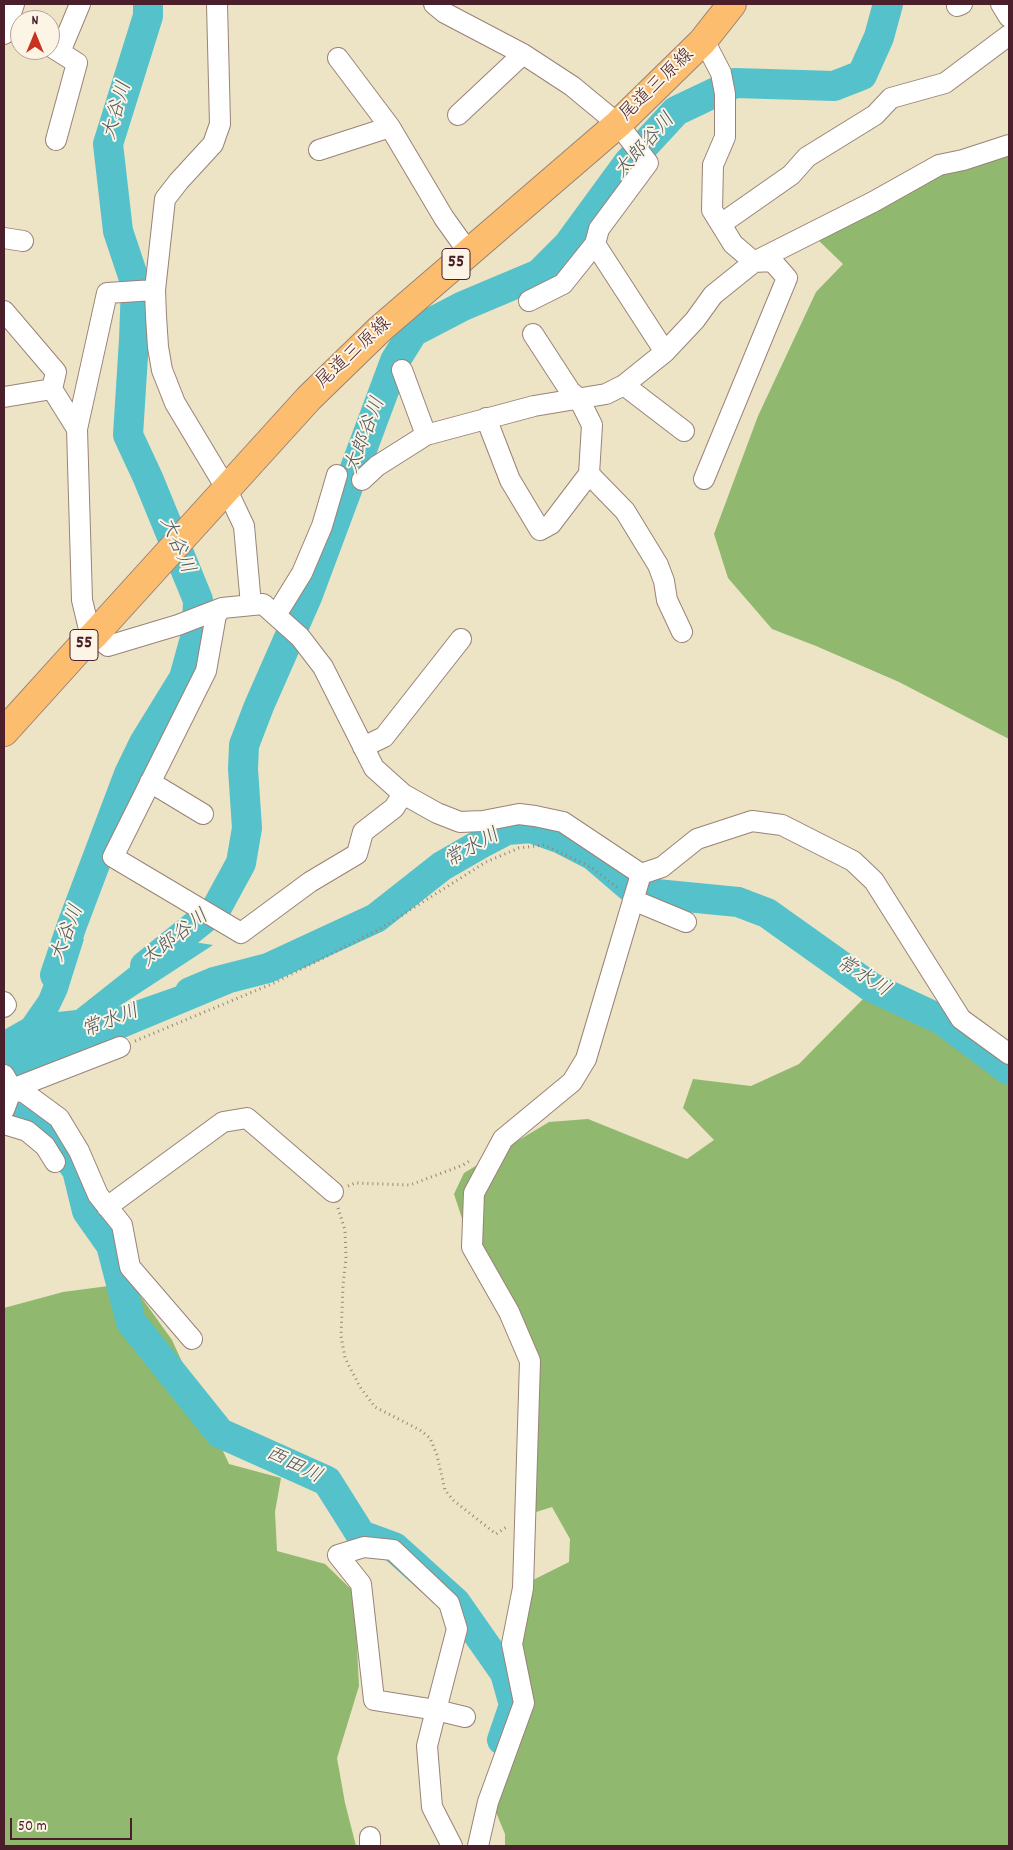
<!DOCTYPE html>
<meta charset="utf-8">
<style>
body{margin:0}
#map{position:relative;width:1013px;height:1850px;overflow:hidden;background:#ece4c4;font-family:Dekko,sans-serif}
canvas{display:block}
.frame{position:absolute;inset:0;border:5px solid #4a1f2b;pointer-events:none}
.north{position:absolute;left:10px;top:10px;width:50px;height:50px;box-sizing:border-box;background:#fcf5e5;border:1px solid #b59f9b;border-radius:50%;rotate:0deg;font-size:14px;font-weight:700;line-height:20px;text-align:center;color:#4a1f2b}
.north::after{content:'';display:block;margin:auto;width:18px;height:22px;background:#c8321e;clip-path:polygon(50% 0,100% 100%,50% 72%,0 100%)}
.scale{position:absolute;left:10px;top:1818px;width:122px;height:22px;box-sizing:border-box;border:2px solid #4a1f2b;border-top:0;padding-left:6px;font-size:15px;line-height:18px;white-space:nowrap;color:#4a1f2b;-webkit-text-stroke:4px #fcf5e5;paint-order:stroke}
</style>
<div id="map">
<canvas width="1013" height="1850"></canvas>
<div class="frame"></div>
<div class="north">N</div>
<div class="scale">50 m</div>
</div>
<script>
const g = document.querySelector('canvas').getContext('2d');
g.lineJoin = 'round';
function fillPath(path, color) { g.fillStyle = color; g.fill(path, 'evenodd'); }
const toPath = rows => new Path2D(rows.map(r => 'M' + r).join(''));
function stroke(path, color, width, dash) { g.strokeStyle = color; g.lineWidth = width; g.lineCap = dash ? 'butt' : 'round'; g.setLineDash(dash || []); g.stroke(path); }
function drawText(font, color, halo, rows, align = 'center') {
  g.font = font + ' Dekko,"Klee One",sans-serif'; g.lineWidth = 4; g.setLineDash([]); g.textBaseline = 'middle'; g.strokeStyle = halo; g.fillStyle = color; for (const [text, x, y, turn = 0] of rows) {
    g.save(); g.translate(x, y); g.rotate((+turn || 0) * Math.PI / 180); g.textAlign = isNaN(turn) ? turn : align; if (halo) g.strokeText(text, 0, 0); g.fillText(text, 0, 0); g.restore();
  }
}
const forest = toPath([
 [1009,156,1009,739,899,682,816,646,772,629,728,578,714,534,758,416,816,292,843,264,817,239,936,176],
 [866,996,937,1029,1009,1082,1009,1846,505,1846,505,1834,493,1805,527,1705,520,1648,529,1582,569,1562,570,1539,552,1507,533,1513,538,1364,521,1313,469,1240,454,1194,464,1173,549,1122,588,1119,687,1159,714,1140,683,1108,693,1079,751,1086,799,1064],
 [131,1283,172,1340,229,1464,281,1478,275,1512,277,1551,325,1564,354,1592,359,1686,337,1758,345,1803,356,1846,4,1846,4,1308,63,1292]
]);
const water = toPath([
 [63,936,84,939,67,993,58,1012,76,1010,167,938,213,945,118,1007,226,969,232,993,40,1073,4,1092,4,1030,23,1019,39,996],
 [4,1095,28,1107,59,1133,80,1167,64,1165,4,1124]
]);
const river = toPath([
 [145,966,216,909,241,863,247,828,243,769,244,745,259,706,307,597,395,361,413,332,463,306,539,274,568,245,628,163,676,111,735,83,834,86,862,75,879,37,888,4],
 [55,975,72,925,129,774,144,743,184,678,197,631,198,600,148,478,128,435,134,340,136,285,118,231,108,144,148,16,148,4],
 [190,992,214,982,268,968,376,918,442,866,482,843,507,830,531,828,559,838,594,856,629,886,646,893,738,902,767,913,871,987,942,1020,1009,1070],
 [50,1134,77,1170,87,1211,111,1245,131,1322,220,1433,327,1481,361,1535,394,1547,456,1603,505,1673,514,1705,502,1740]
]);
const path = toPath([
 [135,1041,274,983,380,929,486,862,519,848,544,845,591,867,619,889],
 [348,1186,355,1183,410,1185,463,1165,471,1160],
 [338,1208,345,1230,346,1258,343,1285,341,1336,345,1358,360,1387,375,1407,420,1430,430,1438,437,1455,445,1490,453,1500,496,1534,508,1526]
]);
const street = toPath([
 [217,4,220,124,213,144,179,181,165,199,155,290,156,316,158,347,162,370,175,403,226,488,244,526,251,605],
 [434,4,445,13,523,54,572,86,618,124,648,163,599,229,595,244,563,284,529,301],
 [1001,4,1009,17],
 [957,6,962,4],
 [4,34,14,4],
 [702,42,709,50,721,73,725,94,725,137,713,165,712,210,733,244,754,262,772,261,787,278,704,479],
 [50,46,77,63,56,140],
 [60,52,80,4],
 [338,58,390,127,444,218,469,253],
 [458,115,523,54],
 [319,150,390,127],
 [721,224,791,175,807,157,875,115,891,98,945,83,1009,35],
 [4,238,23,241],
 [595,244,665,352],
 [4,311,56,372,52,389],
 [402,370,426,435],
 [624,385,684,431],
 [4,397,52,389,77,429,82,600,88,625,94,635,108,646,178,625,222,608],
 [486,418,510,480,540,530,551,524,589,474,592,425,579,399,570,391,533,334],
 [77,429,107,293,155,290],
 [589,474,625,511,658,565,664,581,667,600,682,632],
 [362,480,377,466,426,435,534,406,606,394,624,385,665,352,695,320,713,295,754,262,873,202,939,165,963,160,1009,145],
 [276,615,302,573,322,526,337,475],
 [363,747,384,737,461,639],
 [150,782,203,814],
 [403,794,394,808,363,832,357,854,310,882,241,933,113,857,206,671,216,615,222,608,263,604,300,637,323,667,374,768,403,794,437,813,460,822,483,821,519,814,535,816,563,822,641,874,662,867,697,839,752,821,782,825,853,861,874,881,961,1019,1009,1054],
 [633,900,686,922],
 [4,1002,6,1005,4,1007],
 [4,1075,12,1089,25,1093,59,1118,79,1151,98,1195,122,1225,130,1267,192,1339],
 [4,1110,12,1089,120,1047],
 [4,1124,27,1131,45,1146,55,1162],
 [107,1207,223,1122,247,1118,333,1192],
 [370,1846,370,1837],
 [452,1846,432,1807,427,1746,436,1710,457,1629,449,1603,393,1550,364,1547,338,1555,361,1584,374,1700,436,1710,465,1717],
 [478,1846,488,1802,524,1703,512,1644,523,1588,530,1361,509,1312,472,1247,474,1193,503,1139,572,1082,586,1059,641,874]
]);
const primary = toPath([
 [4,732,79,649,94,635,309,398,380,329,618,124,702,42,732,4]
]);
const shields = [
 [456,264,28],
 [84,645,28]
];
const shieldNames = [
 ["55",456,264],
 ["55",84,645]
];
const streetNames = [
 ["尾道三原線",658,86,-44],
 ["尾道三原線",355,354,-43]
];
const waterNames = [
 ["大谷川",119,111,-74],
 ["太郎谷川",646,147,-48],
 ["太郎谷川",367,436,-69],
 ["大谷川",175,546,67],
 ["常水川",473,850,-29],
 ["大谷川",69,934,-69],
 ["太郎谷川",176,940,-38],
 ["常水川",862,978,32],
 ["常水川",111,1023,-21],
 ["西田川",293,1467,26]
];
fillPath(forest, '#90b86e');
fillPath(water, '#54c1cb');
stroke(river, '#54c1cb', 30);
stroke(street, '#9b8278', 22);
stroke(primary, '#9b8278', 30);
stroke(path, '#9b8278', 3, [1, 4]);
stroke(street, '#fff', 20);
stroke(primary, '#fcbd6f', 28);
for (const [x, y, w] of shields) { const box = new Path2D(); box.roundRect(x - w / 2, y - 15.5, w, 31, 4); g.fillStyle = '#fcf5e5'; g.fill(box); stroke(box, '#4a1f2b', 1); }
drawText('bold 18px', '#4a1f2b', null, shieldNames);
drawText('19px', '#4a1f2b', '#fcf5e5', streetNames);
drawText('italic 20px', '#4e5863', '#fcf5e5', waterNames);
</script>
